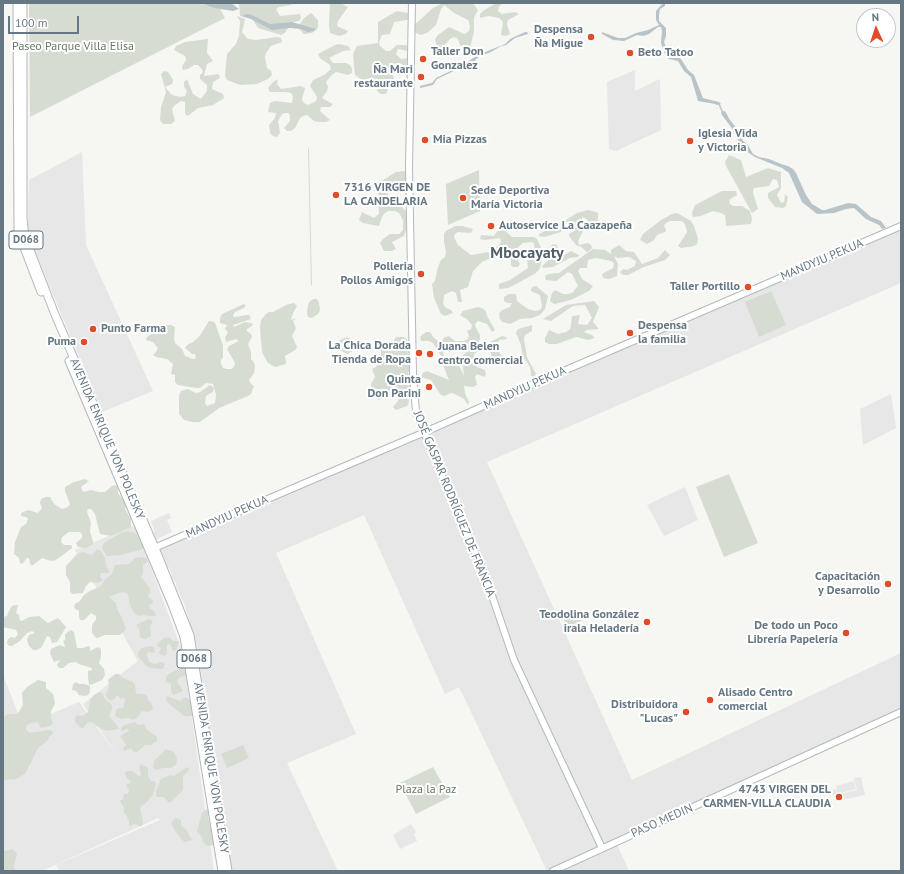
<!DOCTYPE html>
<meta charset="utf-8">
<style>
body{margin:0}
#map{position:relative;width:904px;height:874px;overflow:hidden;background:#f6f6f2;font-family:"PT Sans",sans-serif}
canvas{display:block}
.frame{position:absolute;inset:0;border:4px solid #657783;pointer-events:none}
.north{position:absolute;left:856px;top:8px;width:40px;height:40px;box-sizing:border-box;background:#fff;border:1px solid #c1c9cd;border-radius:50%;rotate:357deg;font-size:11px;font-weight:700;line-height:16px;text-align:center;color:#657783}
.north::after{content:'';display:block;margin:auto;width:14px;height:18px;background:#e04c28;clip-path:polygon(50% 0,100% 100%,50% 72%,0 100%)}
.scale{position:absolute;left:8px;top:16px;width:71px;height:18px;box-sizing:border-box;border:2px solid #657783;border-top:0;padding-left:5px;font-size:12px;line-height:14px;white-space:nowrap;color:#657783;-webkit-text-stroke:3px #fff;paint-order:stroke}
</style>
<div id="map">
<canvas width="904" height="874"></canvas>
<div class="frame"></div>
<div class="north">N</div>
<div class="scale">100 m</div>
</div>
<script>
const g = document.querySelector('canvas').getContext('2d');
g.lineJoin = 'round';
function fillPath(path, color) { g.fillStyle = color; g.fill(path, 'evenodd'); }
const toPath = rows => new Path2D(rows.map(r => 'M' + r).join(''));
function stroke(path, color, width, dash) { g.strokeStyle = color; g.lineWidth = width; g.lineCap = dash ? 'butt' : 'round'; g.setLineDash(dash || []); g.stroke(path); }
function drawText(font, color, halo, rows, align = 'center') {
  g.font = font + ' "PT Sans",sans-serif'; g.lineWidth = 4; g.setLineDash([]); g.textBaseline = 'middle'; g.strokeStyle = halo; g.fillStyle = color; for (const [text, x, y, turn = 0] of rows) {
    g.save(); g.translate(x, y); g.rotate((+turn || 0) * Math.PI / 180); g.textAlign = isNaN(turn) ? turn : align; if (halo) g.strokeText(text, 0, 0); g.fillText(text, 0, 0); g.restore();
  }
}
const built = toPath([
 [635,70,635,91,660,79,661,130,616,151,609,149,607,82],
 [82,152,86,245,153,391,102,412,32,244,28,226,29,180],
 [901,228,901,283,487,462,632,780,901,653,901,713,616,842,629,871,547,871,459,687,445,694,364,515,276,553,356,734,287,763,338,871,231,871,197,645,184,603,176,586,176,583,171,576,172,575,169,567,167,568,163,561,165,559,160,550],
 [891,394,896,428,863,445,860,409],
 [685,487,698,520,664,536,647,505],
 [169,513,171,518,167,520,172,532,155,540,152,533,155,532,151,521],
 [135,525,182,651,214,871,59,871,56,865,160,820,158,818,42,871,3,871,3,675,23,726,79,702,120,760,83,704,138,661,75,550],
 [861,777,865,795,836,801,834,795,857,790,854,778],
 [854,781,856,789,832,795,831,790,836,789,837,792,836,786],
 [411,824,416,832,414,834,417,841,400,849,393,835]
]);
const green = toPath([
 [29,3,217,3,225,18,30,117],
 [239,3,293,3,291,5,279,7,276,9,280,16,300,14,301,18,299,21,291,23,285,33,281,35,258,28,252,19,240,16],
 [330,3,340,3,348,7,338,21,337,26,348,31,346,34,339,36,330,33,329,25],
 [443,3,473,3,478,10,474,18,474,31,471,44,470,48,467,51,460,45,458,39,454,37,450,39,443,47,439,47,436,44,435,39,438,35,449,27,464,34,469,31,470,26,468,20,454,13,444,5,441,9,436,25,427,33,421,35,413,32,412,27,433,8],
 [496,3,502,3,499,7,498,11,502,14,515,12,519,14,508,20,507,24,510,34,506,36,501,35,503,22,499,18,489,16,480,18,480,14,483,11],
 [397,11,408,13,410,18,407,20,394,22,390,34,382,35,379,42,380,46,386,51,390,51,397,45,406,45,410,48,408,51,398,49,396,54,401,59,409,58,409,67,398,63,394,64,391,67,394,79,391,81,386,94,381,94,378,92,374,84,362,80,355,75,353,54,357,46,378,43,378,22],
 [311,13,318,20,318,28,312,33,304,34,299,29,299,25,304,18],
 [237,16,245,19,242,32,248,39,256,40,277,37,281,38,282,42,271,46,266,53,265,57,267,68,271,71,272,75,268,79,257,84,240,85,227,80,225,76,227,54,236,44,239,36,240,21],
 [208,39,207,53,213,61,207,64,204,76,219,74,220,78,213,82,212,89,223,94,224,98,213,105,198,108,188,116,185,114,185,102,181,101,174,106,172,109,175,121,171,124,163,124,160,120,161,107,166,92,161,74,164,71,168,72,173,80,172,84,165,87,172,95,180,97,185,96,187,91,184,87,184,82,187,79,193,94,201,99,207,91,207,85,200,79,200,75,203,72,201,68,198,65,194,65,188,69,183,70,182,67,186,60,185,56,174,50,176,46,185,42],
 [339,44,348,46,351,50,343,51,329,58,333,63,346,63,350,65,352,69,352,73,348,75,336,72,331,76,326,82,328,87,327,91,322,98,333,104,330,107,321,107,320,111,330,120,326,122,319,122,314,121,307,115,303,116,300,118,295,128,291,131,287,131,284,128,290,121,290,117,289,113,285,113,282,114,278,121,280,133,277,137,273,136,270,133,269,125,275,118,276,113,268,112,270,103,275,101,292,103,293,96,291,93,287,92,270,92,268,88,273,82,278,79,277,84,281,89,301,86,305,88,302,100,304,103,308,105,316,101,317,97,310,86,313,80,324,75,331,69,330,65,320,58,318,54,335,45],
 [309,148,312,285,311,286,308,149],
 [729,155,741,160,746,177,768,168,781,172,781,188,777,195,781,203,784,202,785,194,788,197,786,206,783,208,775,207,768,198,768,193,779,187,777,180,773,179,769,186,754,188,753,192,758,209,752,213,726,166,725,162],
 [479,170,480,211,448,225,446,184],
 [404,171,409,174,409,182,394,185,387,191,390,203,399,204,410,215,409,224,404,236,392,242,396,249,392,251,384,251,380,243,383,239,390,234,399,234,403,230,403,220,399,213,395,211,388,211,385,213,382,217,379,226,363,223,359,220,362,212,374,218,379,214,378,190,380,182,396,172],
 [722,191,736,191,737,195,729,200,730,204,733,206,742,206,750,211,752,219,751,224,726,226,725,215,721,213,713,211,701,216,693,217,692,213,695,205],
 [588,210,596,212,598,213,598,225,594,229,583,231,578,241,579,245,588,243,591,245,592,248,589,251,587,252,581,247,576,245,569,236,569,234,574,231,576,227,587,225,589,222,585,218,583,217,578,224,567,222,561,232,544,237,539,236,539,234,558,225,577,213],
 [677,213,691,221,694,226,698,239,697,244,694,246,681,248,678,246,687,232,685,224,682,221,670,221,666,223,664,226,666,230,665,232,657,235,654,240,647,244,640,240,643,234,661,220,672,214],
 [455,226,462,226,473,229,471,233,458,232,455,234,454,237,458,245,471,255,489,252,496,248,501,242,500,238,484,240,480,239,481,235,494,236,499,229,503,229,512,237,534,237,537,239,543,252,540,268,536,273,516,284,508,288,499,289,499,284,510,280,528,268,527,258,535,254,534,243,531,242,523,243,514,251,515,256,520,264,518,267,513,267,511,265,511,257,509,254,504,252,499,253,496,256,482,262,473,271,468,287,460,290,462,302,458,302,456,293,452,291,444,295,443,304,446,308,451,310,453,313,445,316,441,314,434,298,432,284,435,281,438,267,441,260,445,257,446,253,444,241,444,234,446,231],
 [553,244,557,245,558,254,561,257,571,251,579,255,578,257,570,258,553,267,543,268,542,266,550,259,545,252],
 [619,245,626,251,634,252,642,264,658,258,665,250,670,255,665,260,644,267,628,275,623,275,620,272,623,269,627,270,635,266,636,261,629,257,617,258,614,256,618,264,617,276,609,279,603,278,602,274,613,268,614,263,611,261,596,258,588,260,587,268,580,268,578,271,582,279,593,286,589,291,571,300,559,303,554,304,550,301,552,293,555,290,563,294,568,294,572,293,578,286,572,274,568,272,556,281,546,280,545,276,548,274,559,273,593,249,605,250,611,254,611,250],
 [536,286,548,296,545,309,540,315,532,318,520,319,510,324,502,322,500,319,499,314,502,310,510,307,512,303,507,303,504,301,504,297,509,294,516,294,517,301,528,309,536,311,541,309,542,306,540,295,531,291,532,287],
 [771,291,786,325,759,337,745,302],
 [314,299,317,299,319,303,320,310,318,314,312,318,308,317,307,313,308,305,310,301],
 [594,301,599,307,593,322,599,329,587,330,584,332,592,335,595,338,588,340,576,337,557,344,549,344,545,342,545,338,549,330,558,334,566,332,570,329,571,325,572,316,580,315,578,324,587,325,592,318,585,305,573,306,551,321,543,319,566,305],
 [294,303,297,306,293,313,291,320,296,318,293,321,296,328,292,336,297,347,295,350,285,356,286,364,275,367,268,363,262,352,260,328,261,320,266,314,269,312,273,312,286,305],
 [244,304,246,305,244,308,235,312,233,315,234,317,247,315,249,315,251,319,233,325,234,327,245,322,251,323,253,324,252,326,247,329,247,331,251,334,252,337,248,344,251,352,251,359,253,361,255,365,254,373,249,380,251,384,254,386,251,394,248,396,219,408,200,422,192,422,184,420,179,414,179,395,181,391,188,389,196,393,200,392,210,385,214,388,213,392,206,396,205,403,207,406,215,403,216,395,213,384,206,383,200,388,196,388,178,385,175,382,175,375,171,374,173,364,167,359,156,357,153,355,156,352,158,348,153,342,146,340,147,337,164,325,171,325,175,327,174,339,175,343,182,349,185,356,193,359,196,358,195,354,192,354,185,348,187,345,193,342,199,337,209,321,214,322,216,325,217,329,223,345,223,357,221,360,221,364,223,368,227,369,231,369,234,367,235,363,227,349,229,346,239,341,236,339,226,342,225,338,228,332,225,329,227,325,220,323,220,318,222,314],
 [478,307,484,309,486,312,487,316,495,330,492,332,487,324,478,321,475,324,476,328,480,335,480,339,477,345,488,343,502,336,506,337,507,339,499,340,497,348,505,361,504,365,496,365,492,359,490,349,487,348,482,348,474,354,477,367,485,370,486,374,484,377,477,374,475,377,477,385,473,387,464,386,465,393,469,402,468,405,464,399,455,394,451,393,444,396,440,394,431,380,421,377,423,373,427,371,449,380,443,365,456,359,464,376,463,367,460,361,461,357,470,349,455,350,449,344,445,343,442,345,444,357,441,356,433,343,429,341,421,341,420,337,426,332,430,332,434,338,438,341,442,340,445,337,449,336,455,341,464,341,468,339,469,335,467,331,471,329,472,325,467,319,463,317,460,315,463,311],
 [532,325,532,331,525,335,524,339,527,357,536,374,534,377,531,376,530,367,523,357,521,345,516,333,518,329],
 [347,337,354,341,355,349,348,354,343,352,337,343,340,340],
 [397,337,403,337,407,339,408,358,411,365,408,373,411,380,411,384,407,390,409,402,407,406,396,410,393,407,398,401,399,392,396,389,388,391,384,393,379,400,376,398,376,394,371,388,371,384,375,377,372,369,376,367,381,361,381,349,394,347,394,339],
 [729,474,758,543,724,557,696,487],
 [85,479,89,481,81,487,83,492,91,490,99,492,105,492,112,486,116,485,118,487,118,493,127,505,125,509,131,519,131,527,111,536,100,534,95,514,91,509,88,509,87,512,91,523,90,531,93,542,93,544,86,548,78,547,76,543,82,538,82,534,80,532,69,532,62,537,61,542,64,545,71,545,72,546,72,548,56,560,51,561,42,558,32,566,30,563,29,558,27,558,22,564,20,563,19,558,14,554,15,542,21,527,26,524,28,519,26,517,21,516,21,513,28,510,38,513,42,508,40,503,41,499,46,497,50,497,54,504,62,509,68,507,70,504,65,491,65,487,74,482],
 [128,531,134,533,141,538,144,547,143,549,121,555,107,556,102,548,104,543,122,532],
 [97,549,101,551,105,558,106,566,109,571,109,573,101,573,100,577,103,580,101,581,98,583,90,582,86,586,83,593,72,594,70,591,70,582,66,575,66,566,77,554,83,552,92,555],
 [142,557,146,558,148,561,143,565,143,573,141,577,150,588,150,592,148,596,153,601,153,603,149,605,149,608,154,611,156,614,155,616,149,616,144,615,140,616,135,614,130,606,128,594,123,592,119,593,109,597,116,603,117,609,121,616,126,629,120,635,105,635,97,638,96,638,92,633,92,627,93,623,96,620,96,616,91,613,84,620,80,620,79,616,79,611,74,608,75,604,80,601,83,596,88,592,101,586,105,579,112,574,115,565,129,564,135,558],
 [16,605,18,605,16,613,19,615,20,620,22,621,29,617,39,616,48,623,58,618,66,627,57,642,52,643,50,637,47,636,41,648,37,650,33,650,29,646,27,640,29,635,35,633,32,631,27,633,20,641,12,646,9,646,7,643,8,639,11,637,15,638,18,634,16,630,3,627,3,617,7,616,9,611,12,606],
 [578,609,583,620,567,627,562,616],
 [149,619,153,622,150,626,151,636,145,639,140,637,139,629,136,625],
 [71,630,74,632,77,648,83,648,88,646,90,647,90,651,98,647,101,649,101,657,99,663,104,669,105,675,102,680,93,684,89,685,88,677,88,671,92,670,92,668,79,664,76,662,69,663,63,668,59,668,57,665,60,660,54,662,53,660,50,653,51,649,60,645,64,647,65,646,63,641,66,639,65,638,65,634],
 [169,637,173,641,179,641,176,650,173,651,170,644,167,645,167,653,165,656,162,655,159,653,161,648,157,646,158,643,164,638],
 [152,646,154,647,155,652,154,653,149,652,147,653,147,656,149,662,154,664,161,662,165,664,163,669,151,668,146,666,138,656,138,652,141,648],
 [183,669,186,672,186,675,179,678,177,682,183,691,173,695,171,690,171,683,166,682,166,676,176,670],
 [115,674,119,674,123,678,133,682,135,685,136,693,138,694,144,694,147,696,148,700,152,704,153,709,148,712,142,711,138,717,133,720,128,718,122,719,115,716,116,710,119,708,123,708,125,700,124,698,120,699,118,695,111,701,107,698,106,694,109,687,108,680],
 [38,680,46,682,46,688,53,694,55,704,51,711,51,719,53,723,50,726,41,728,38,722,30,723,26,726,26,730,30,733,48,730,52,731,53,733,49,737,48,740,38,748,25,774,16,779,3,780,3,717,9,714,16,714,19,712,23,705,22,693,27,687],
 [76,682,79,684,85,684,90,686,90,692,88,695,85,696,79,695,76,691,72,690,73,684],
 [99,692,103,694,104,698,112,705,112,709,109,716,119,728,118,729,107,731,96,726,94,723,91,722,87,723,82,729,75,722,75,718,77,715,83,716,88,712,90,700,94,695],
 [167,696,180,701,182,700,184,697,189,699,192,702,194,712,193,716,184,716,167,702,166,698],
 [135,722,138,725,144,724,146,729,157,737,157,741,151,745,145,745,136,753,133,751,131,748,124,751,123,747,126,746,126,744,120,737,123,734,129,731,129,730,127,729,122,731,121,728,124,725],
 [243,745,249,758,227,768,221,754],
 [166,749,174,752,176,756,177,759,176,765,171,768,163,768,156,770,153,767,154,761],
 [141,764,148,768,148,776,151,781,154,781,156,784,153,795,146,803,140,807,143,822,142,826,140,826,135,824,130,826,129,825,129,821,128,820,127,816,124,813,124,808,120,801,123,799,124,794,128,794,129,790,126,785,131,782,126,777,125,773,126,771,132,771,140,777,141,774,139,767],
 [187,767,190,769,183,776,183,790,172,801,169,803,164,797,156,797,156,791,161,779,170,775,174,776],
 [433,767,450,797,416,814,400,783],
 [207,809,209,814,208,817,209,822,215,838,214,845,207,846,203,842,202,837,197,831,202,813],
 [176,818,181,820,181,825,187,831,192,840,184,842,176,832,171,823],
 [12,849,15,851,17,854,14,865,15,871,3,871,3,850,6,851]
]);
const water = toPath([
 [202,3,231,3,239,9,233,11,214,8],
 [663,3,665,3,665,6,660,9,659,15,659,21,666,28,666,36,664,42,669,54,670,56,677,56,681,59,688,70,694,75,703,98,719,102,721,104,717,105,715,104,698,101,691,77,684,71,678,61,669,59,666,57,661,43,662,31,661,27,658,27,649,34,643,36,637,35,624,41,613,40,602,34,602,32,618,38,625,38,636,33,648,30,659,25,656,20,656,11],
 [247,14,252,15,270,24,292,22,316,29,314,31,308,32,301,29,290,28,272,30,251,19,242,16],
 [525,32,527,32,528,34,515,38,506,45,501,46,491,52,480,56,473,62,437,79,433,85,420,88,420,86,432,83,436,78,461,66,478,55,505,44,510,39],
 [725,111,730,120,738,130,743,141,748,145,753,154,759,157,769,159,781,164,788,166,793,169,796,173,806,195,812,204,822,210,825,210,848,203,856,204,871,217,881,221,886,228,882,229,879,225,866,219,854,208,846,209,834,213,817,214,802,202,789,173,782,168,755,157,743,149,731,127,722,115,721,112]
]);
const stream = toPath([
 [719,104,723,113]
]);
const secondary = toPath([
 [412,3,409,167,413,373,416,412,444,481,485,575,514,660,602,848],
 [152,549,291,489,425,432,531,385,901,226],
 [553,871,901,712]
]);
const primary = toPath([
 [17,3,18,232,41,292],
 [23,3,23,219,25,237,54,312,155,548,190,635,228,871],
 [69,361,173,607,184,637,222,871]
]);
const markers = [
 [591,37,4,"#e04c28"],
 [630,53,4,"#e04c28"],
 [423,59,4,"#e04c28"],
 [421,77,4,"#e04c28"],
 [425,140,4,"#e04c28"],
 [690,141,4,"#e04c28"],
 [336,195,4,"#e04c28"],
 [463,198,4,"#e04c28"],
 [491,226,4,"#e04c28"],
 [421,274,4,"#e04c28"],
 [748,287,4,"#e04c28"],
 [93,329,4,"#e04c28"],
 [630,333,4,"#e04c28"],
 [84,342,4,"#e04c28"],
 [419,353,4,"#e04c28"],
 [430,354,4,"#e04c28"],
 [429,387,4,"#e04c28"],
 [888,584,4,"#e04c28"],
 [647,622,4,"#e04c28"],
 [846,633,4,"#e04c28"],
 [710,700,4,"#e04c28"],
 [686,712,4,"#e04c28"],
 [839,797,4,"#e04c28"]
];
const shields = [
 [26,240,34],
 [194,659,34]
];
const shieldNames = [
 ["D068",26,240],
 ["D068",194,659]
];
const poiNames = [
 ["Despensa",583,30],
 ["Ña Migue",583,44],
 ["Taller Don",431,52,"left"],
 ["Gonzalez",431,66,"left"],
 ["Beto Tatoo",638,53,"left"],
 ["Ña Mari",413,70],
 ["restaurante",413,84],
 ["Iglesia Vida",698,134,"left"],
 ["y Victoria",698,148,"left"],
 ["Mia Pizzas",433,140,"left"],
 ["7316 VIRGEN DE",344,188,"left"],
 ["LA CANDELARIA",344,202,"left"],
 ["Sede Deportiva",471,191,"left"],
 ["María Victoria",471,205,"left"],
 ["Autoservice La Caazapeña",499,226,"left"],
 ["Polleria",413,267],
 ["Pollos Amigos",413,281],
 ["Taller Portillo",740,287],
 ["Despensa",638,326,"left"],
 ["la familia",638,340,"left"],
 ["Punto Farma",101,329,"left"],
 ["Puma",76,342],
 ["La Chica Dorada",411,346],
 ["Tienda de Ropa",411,360],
 ["Juana Belen",438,347,"left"],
 ["centro comercial",438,361,"left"],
 ["Quinta",421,380],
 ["Don Parini",421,394],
 ["Capacitación",880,577],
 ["y Desarrollo",880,591],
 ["Teodolina González",639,615],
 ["irala Heladería",639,629],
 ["De todo un Poco",838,626],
 ["Librería Papelería",838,640],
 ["Alisado Centro",718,693,"left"],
 ["comercial",718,707,"left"],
 ["Distribuidora",678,705],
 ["\"Lucas\"",678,719],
 ["4743 VIRGEN DEL",831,790],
 ["CARMEN-VILLA CLAUDIA",831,804]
];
const parkNames = [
 ["Paseo Parque Villa Elisa",73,47],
 ["Plaza la Paz",426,790]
];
const streetNames = [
 ["MANDYJU PEKUA",822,260,-23],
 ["MANDYJU PEKUA",525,388,-24],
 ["AVENIDA ENRIQUE VON POLESKY",107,439,67],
 ["JOSÉ GASPAR RODRÍGUEZ DE FRANCIA",454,504,68],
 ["MANDYJU PEKUA",227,517,-24],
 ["AVENIDA ENRIQUE VON POLESKY",211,768,81],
 ["PASO MEDIN",662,821,-24]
];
const districtNames = [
 ["Mbocayaty",527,253]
];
fillPath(built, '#e6e7e6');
fillPath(green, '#d7dcd3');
fillPath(water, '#b8c4c8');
stroke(stream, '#b8c4c8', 1.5);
stroke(secondary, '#b3b9bd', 8);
stroke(primary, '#b2b7ba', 9);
stroke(secondary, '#fff', 6);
stroke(primary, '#fff', 7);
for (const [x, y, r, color] of markers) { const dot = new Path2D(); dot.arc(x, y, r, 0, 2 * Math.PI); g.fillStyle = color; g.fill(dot); stroke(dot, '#fff', 1.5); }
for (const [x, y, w] of shields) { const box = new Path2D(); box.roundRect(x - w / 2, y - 9, w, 18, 3); g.fillStyle = '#fff'; g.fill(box); stroke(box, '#657783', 1); }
drawText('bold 11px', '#657783', null, shieldNames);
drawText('bold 12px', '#657783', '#fff', poiNames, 'right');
drawText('12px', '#697a64', '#fff', parkNames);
drawText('12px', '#657783', '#fff', streetNames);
drawText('bold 16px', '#535f68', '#fff', districtNames);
</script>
